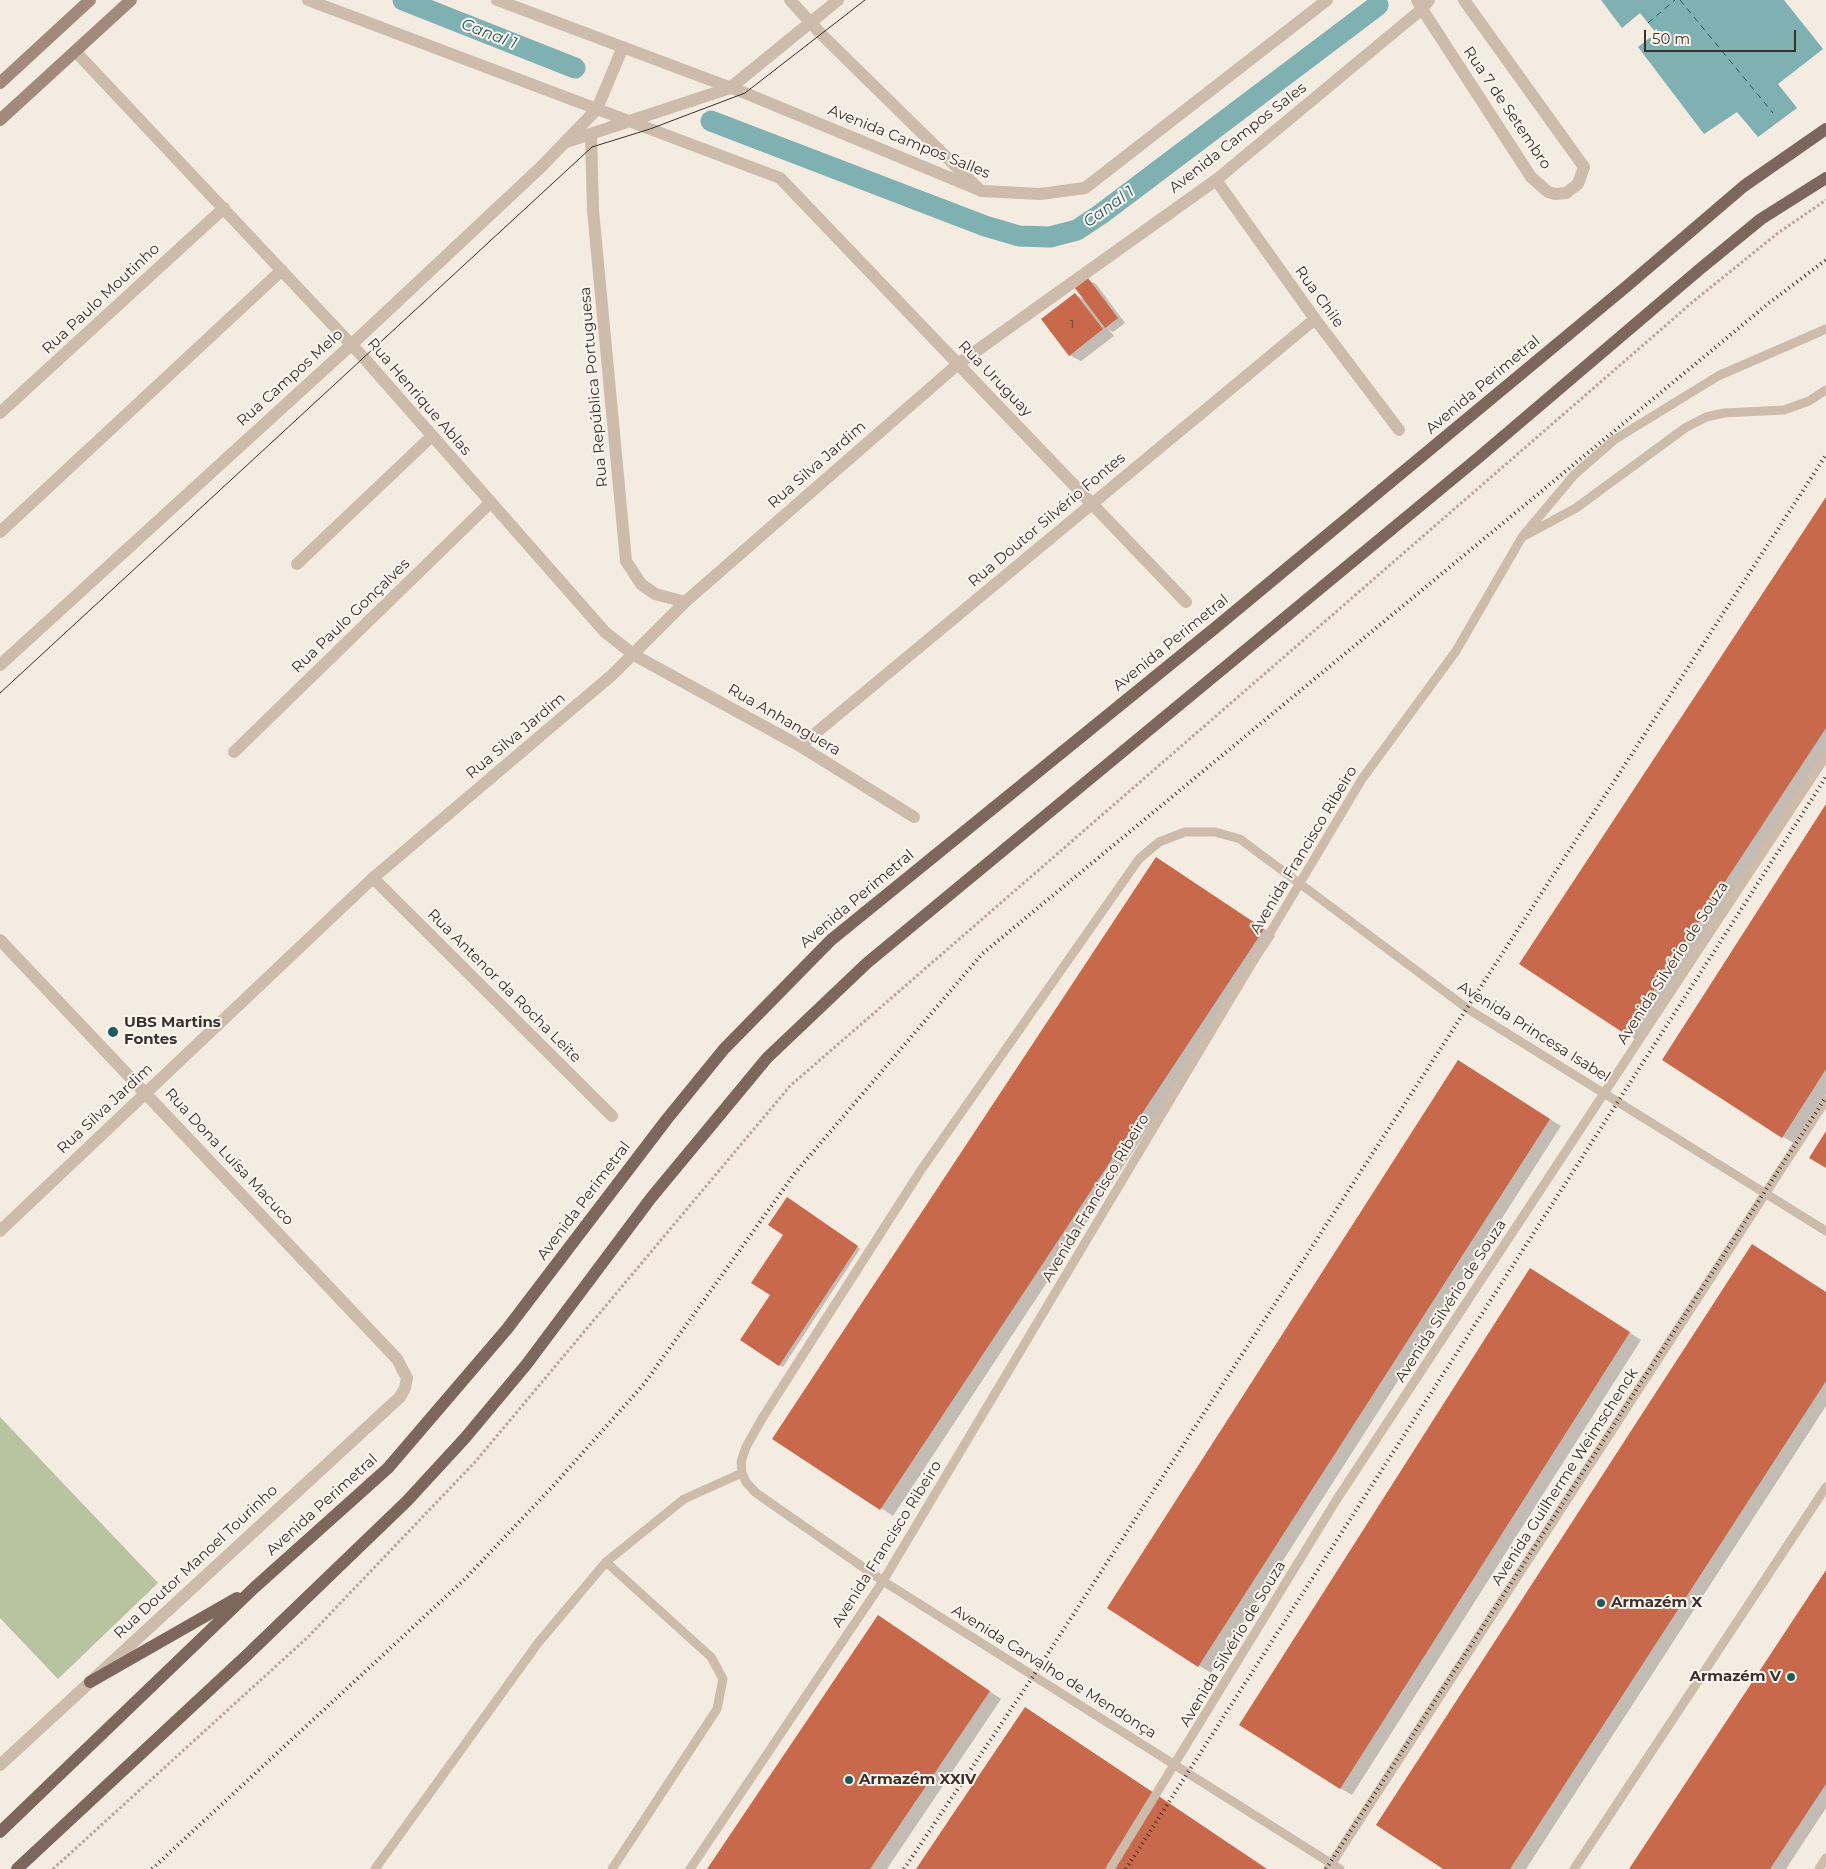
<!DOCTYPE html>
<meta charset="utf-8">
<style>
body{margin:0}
#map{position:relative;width:1826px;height:1869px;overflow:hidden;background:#f4ebe1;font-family:Montserrat,sans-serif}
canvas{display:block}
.scale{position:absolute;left:1644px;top:30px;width:152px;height:22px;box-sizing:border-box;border:2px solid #3b302b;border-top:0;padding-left:6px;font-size:15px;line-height:18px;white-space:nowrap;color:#3b302b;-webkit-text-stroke:4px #fbf5ee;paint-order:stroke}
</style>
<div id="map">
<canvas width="1826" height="1869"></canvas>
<div class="scale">50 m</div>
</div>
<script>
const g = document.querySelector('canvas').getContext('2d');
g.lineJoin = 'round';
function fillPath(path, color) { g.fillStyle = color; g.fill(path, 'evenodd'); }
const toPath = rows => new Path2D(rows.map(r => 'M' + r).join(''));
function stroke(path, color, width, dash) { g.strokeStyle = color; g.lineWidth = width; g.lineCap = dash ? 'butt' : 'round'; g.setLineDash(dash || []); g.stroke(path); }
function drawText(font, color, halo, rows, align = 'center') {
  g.font = font + ' Montserrat,sans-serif'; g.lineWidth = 4; g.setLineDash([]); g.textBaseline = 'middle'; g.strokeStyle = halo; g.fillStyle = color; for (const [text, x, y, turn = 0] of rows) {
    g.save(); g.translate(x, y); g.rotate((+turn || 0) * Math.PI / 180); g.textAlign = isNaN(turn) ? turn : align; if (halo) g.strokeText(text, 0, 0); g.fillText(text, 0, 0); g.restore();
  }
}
const green = toPath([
 [0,1417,158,1583,58,1679,0,1618]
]);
const water = toPath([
 [1601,0,1784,0,1823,49,1778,84,1797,108,1758,137,1737,112,1704,134,1638,47,1656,33,1640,13,1622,28]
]);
const shadow = toPath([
 [1088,280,1096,284,1125,323,1113,332,1108,329,1114,336,1081,361,1069,355,1076,295,1085,300],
 [1826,499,1826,753,1637,1040,1521,964],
 [1826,806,1826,1094,1794,1143,1783,1137],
 [1168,866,1275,936,893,1516,774,1438],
 [1470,1068,1561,1126,1211,1673,1108,1608],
 [791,1200,860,1249,783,1367,742,1340,772,1295],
 [1542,1276,1641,1340,1352,1795,1340,1788],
 [1826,1292,1826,1406,1526,1869,1445,1869],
 [1826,1573,1826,1808,1786,1869,1630,1869],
 [890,1624,1001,1699,887,1869,709,1869]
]);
const canal = toPath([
 [403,0,575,68],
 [711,121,985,226,1019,236,1050,237,1077,230,1101,214,1378,5]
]);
const ferry = toPath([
 [1680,0,1773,113],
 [1648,23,1675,0]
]);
const building = toPath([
 [1088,278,1118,318,1105,328,1075,288],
 [1075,293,1103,329,1069,356,1041,319],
 [1826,497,1826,728,1625,1034,1519,964],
 [1826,804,1826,1069,1782,1138,1662,1060],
 [1156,857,1264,929,880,1510,772,1439],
 [1458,1060,1550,1119,1198,1667,1107,1608],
 [1826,1131,1826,1168,1809,1158],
 [787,1197,858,1246,779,1366,740,1340,770,1295,751,1283,783,1235,768,1225],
 [1752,1244,1826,1292,1826,1381,1510,1869,1443,1869,1376,1825],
 [1530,1268,1630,1332,1340,1789,1239,1725],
 [1826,1570,1826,1784,1770,1869,1629,1869],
 [878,1615,990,1691,870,1869,707,1869],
 [1025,1707,1157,1795,1267,1869,916,1869]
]);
const path = toPath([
 [53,1869,308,1637,475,1462,790,1086,1695,300,1778,233,1826,200]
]);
const service = toPath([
 [1526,535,1576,508,1685,428,1706,417,1724,413,1784,410,1809,401,1826,390],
 [606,1562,711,1657,723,1679,717,1709,612,1869],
 [375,1869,538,1643,606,1562,684,1499,742,1473],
 [690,1869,883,1581,1362,779,1456,651,1522,537,1574,475,1614,440,1718,376,1826,329],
 [1110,1869,1337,1499,1826,756],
 [1328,1869,1826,1100],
 [1340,1869,883,1581,756,1493,746,1482,742,1473,741,1462,746,1447,763,1417,921,1170,1139,859,1159,842,1185,832,1215,832,1240,839,1468,1009,1826,1231],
 [1574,1869,1826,1487],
 [1819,1869,1826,1858]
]);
const minor = toPath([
 [790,0,820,33,981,191],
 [1429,0,1422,9,1531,177,1548,192,1555,194,1566,193,1578,184,1584,167,1464,0],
 [75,51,363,357,605,632,634,655,800,746,914,817],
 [730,88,838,0],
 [591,135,593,210,626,561,641,584,655,594,685,602],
 [1216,180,1315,319,1399,430],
 [958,364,1186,602],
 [0,413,224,208],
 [0,532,282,270],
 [297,564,432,436],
 [800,746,1315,319],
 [234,752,490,503],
 [373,878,612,1116],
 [0,940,397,1359,407,1378,405,1388,400,1397,0,1765]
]);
const tertiary = toPath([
 [308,0,780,178,958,364],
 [497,0,745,93,982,191,1040,194,1085,188,1327,0],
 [566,142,730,88],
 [0,665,351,345,541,167,597,109,622,49],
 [0,1231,373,878,612,675,685,602,958,364,1216,180,1422,9,1417,0]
]);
const secondary = toPath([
 [0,83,90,0],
 [0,120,131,0]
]);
const primary = toPath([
 [90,1682,237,1598],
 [0,1832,254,1588,388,1468,507,1329,667,1119,724,1049,831,940,1215,628,1627,286,1744,186,1826,129],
 [17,1869,246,1656,407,1501,465,1438,526,1365,651,1198,767,1058,867,963,1478,458,1700,269,1761,219,1826,178]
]);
const tram = toPath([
 [0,693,592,147,650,129,745,93,865,0]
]);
const rail = toPath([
 [152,1869,465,1579,554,1485,644,1384,795,1173,982,954,1769,303,1826,260],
 [904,1869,1034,1675,1826,455],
 [1126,1869,1826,777],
 [1326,1869,1826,1097]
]);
const markers = [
 [113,1032,6,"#1f5a5e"],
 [1601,1603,5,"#1f5a5e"],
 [1791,1677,5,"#1f5a5e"],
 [849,1780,5,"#1f5a5e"]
];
const numberNames = [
 ["1",1072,324]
];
const streetNames = [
 ["Rua 7 de Setembro",1507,108,56],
 ["Avenida Campos Sales",1238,138,-38],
 ["Avenida Campos Salles",909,142,22],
 ["Rua Chile",1319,297,54],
 ["Rua Paulo Moutinho",101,299,-43],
 ["Rua Campos Melo",290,378,-42],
 ["Rua Uruguay",995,379,46],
 ["Avenida Perimetral",1483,385,-40],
 ["Rua República Portuguesa",594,387,-95],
 ["Rua Henrique Ablas",419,397,49],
 ["Rua Silva Jardim",817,465,-41],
 ["Rua Doutor Silvério Fontes",1047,520,-40],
 ["Rua Paulo Gonçalves",351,616,-44],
 ["Avenida Perimetral",1171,643,-39],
 ["Rua Anhanguera",784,720,30],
 ["Rua Silva Jardim",516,736,-40],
 ["Avenida Francisco Ribeiro",1304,850,-59],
 ["Avenida Perimetral",857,899,-40],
 ["Avenida Silvério de Souza",1673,963,-57],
 ["Rua Antenor da Rocha Leite",504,986,45],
 ["Avenida Princesa Isabel",1534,1032,32],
 ["Rua Silva Jardim",105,1109,-43],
 ["Rua Dona Luísa Macuco",229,1157,47],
 ["Avenida Francisco Ribeiro",1096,1198,-59],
 ["Avenida Perimetral",584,1201,-53],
 ["Avenida Silvério de Souza",1451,1301,-57],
 ["Avenida Guilherme Weimschenck",1565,1477,-57],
 ["Avenida Perimetral",322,1505,-42],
 ["Avenida Francisco Ribeiro",887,1544,-58],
 ["Rua Doutor Manoel Tourinho",196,1562,-43],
 ["Avenida Silvério de Souza",1233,1644,-59],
 ["Avenida Carvalho de Mendonça",1054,1672,32]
];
const poiNames = [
 ["UBS Martins",124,1023],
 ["Fontes",124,1040],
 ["Armazém X",1611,1603],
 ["Armazém V",1781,1677,"right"],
 ["Armazém XXIV",859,1780]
];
const waterNames = [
 ["Canal 1",489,34,21],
 ["Canal 1",1109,207,-36]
];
fillPath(green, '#b8c4a0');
fillPath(water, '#7fb0b2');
fillPath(shadow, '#0003');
stroke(canal, '#7fb0b2', 21);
stroke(ferry, '#1f5a5e', 1, [6, 5]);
fillPath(building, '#c8694b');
stroke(path, '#b9a596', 3, [2.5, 2.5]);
stroke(service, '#cdbbac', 9);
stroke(minor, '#cdbbac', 12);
stroke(tertiary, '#cdbbac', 12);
stroke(secondary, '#a18a7d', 12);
stroke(primary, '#7d675c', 12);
stroke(tram, '#3b302b', 1);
stroke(rail, '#3b302b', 4, [1, 4]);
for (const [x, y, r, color] of markers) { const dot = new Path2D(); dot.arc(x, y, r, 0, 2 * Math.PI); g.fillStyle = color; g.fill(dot); stroke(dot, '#fbf5ee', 2); }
drawText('12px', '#5e3e33', null, numberNames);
drawText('15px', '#3b302b', '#fbf5ee', streetNames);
drawText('bold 15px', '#3b302b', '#fbf5ee', poiNames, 'left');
drawText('italic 16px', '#1f5a5e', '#fbf5ee', waterNames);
</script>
